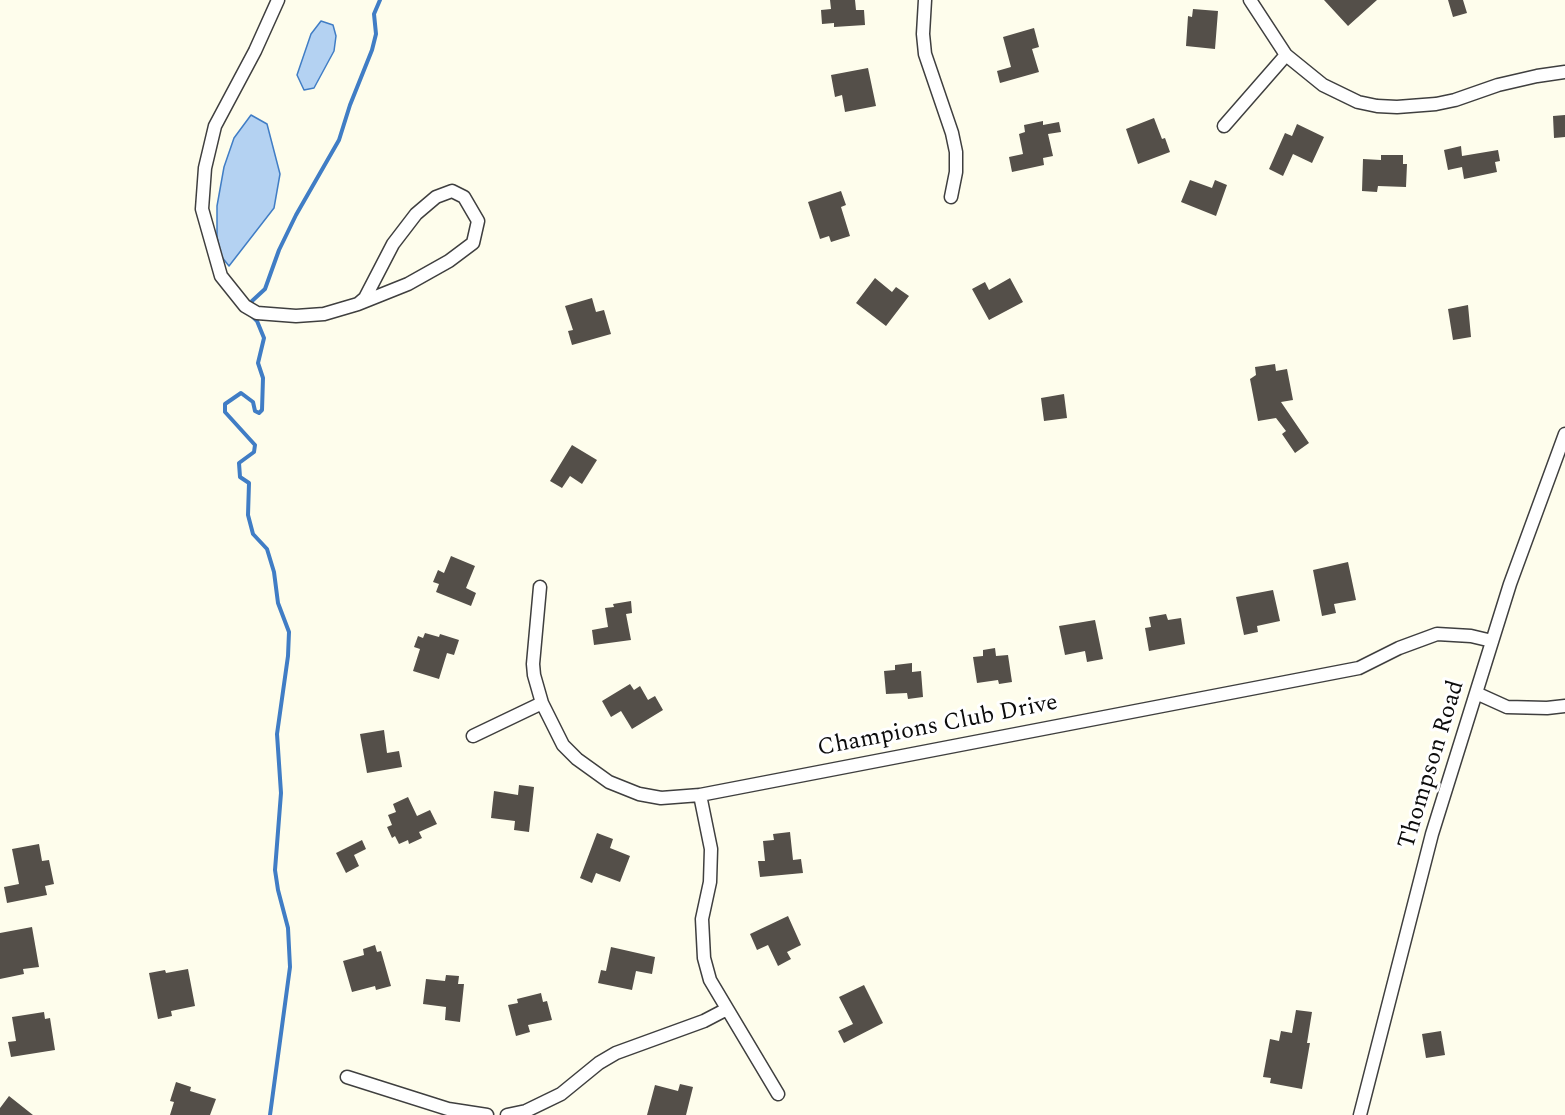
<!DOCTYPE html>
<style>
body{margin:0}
canvas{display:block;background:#fefdec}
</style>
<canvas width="1565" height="1115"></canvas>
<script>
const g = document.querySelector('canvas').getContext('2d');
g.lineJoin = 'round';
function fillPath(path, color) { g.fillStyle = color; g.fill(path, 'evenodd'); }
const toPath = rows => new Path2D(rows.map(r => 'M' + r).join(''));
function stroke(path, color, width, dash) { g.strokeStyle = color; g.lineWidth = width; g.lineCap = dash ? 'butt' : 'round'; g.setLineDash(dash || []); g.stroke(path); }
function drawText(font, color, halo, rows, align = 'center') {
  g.font = font + ' Spectral,serif'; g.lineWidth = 6; g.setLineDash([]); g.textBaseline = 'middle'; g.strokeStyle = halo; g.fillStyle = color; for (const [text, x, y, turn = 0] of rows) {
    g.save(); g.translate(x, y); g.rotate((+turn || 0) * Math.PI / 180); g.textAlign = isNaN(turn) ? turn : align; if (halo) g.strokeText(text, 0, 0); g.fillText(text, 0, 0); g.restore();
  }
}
const water = toPath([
 [321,21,333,25,336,36,334,51,314,88,304,90,297,75,311,34,321,21],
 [251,115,267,124,280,174,274,208,229,266,221,256,217,237,217,206,224,167,234,138,251,115]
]);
const stream = toPath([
 [251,308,252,301,265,289,279,250,296,215,339,140,350,105,372,50,376,34,374,14,380,0],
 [251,315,257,321,264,338,258,363,263,378,262,410,259,413,255,411,253,402,241,393,225,404,225,412,255,445,254,452,239,463,240,477,249,483,248,515,253,534,267,549,274,572,278,603,289,632,288,656,277,734,281,793,275,870,278,890,288,928,290,967,270,1115]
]);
const building = toPath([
 [830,0,855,0,856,10,864,10,865,25,834,27,834,23,822,24,821,10,831,9],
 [1324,0,1377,0,1348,26],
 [1448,0,1463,0,1467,13,1453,17],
 [1193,9,1218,11,1215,49,1186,46,1188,16,1192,17],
 [1034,28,1039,47,1032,49,1039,72,1000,83,997,71,1011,67,1003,37],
 [868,68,876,106,845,112,842,95,835,97,831,75],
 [1565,115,1565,137,1554,138,1553,116],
 [1154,118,1162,139,1165,138,1170,152,1138,164,1126,129],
 [1043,121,1043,125,1059,122,1061,132,1048,134,1053,156,1043,158,1044,165,1012,172,1009,157,1023,154,1019,134,1025,132,1024,125],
 [1297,124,1324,137,1312,163,1293,154,1283,176,1269,169,1285,133,1292,136],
 [1461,146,1462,156,1498,150,1500,161,1495,162,1497,172,1464,179,1462,167,1448,170,1444,150],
 [1381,155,1403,155,1403,164,1407,164,1406,187,1378,186,1377,192,1362,191,1363,159,1381,160],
 [1190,180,1212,188,1215,180,1227,185,1216,216,1181,202],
 [841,191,846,205,841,207,850,236,831,242,829,236,820,239,808,202],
 [875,278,892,292,896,287,909,296,886,326,856,303],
 [1010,278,1023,302,989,320,972,289,985,282,989,290],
 [592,298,596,312,604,310,611,334,572,345,568,331,573,330,565,306],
 [1468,305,1471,337,1453,340,1448,309],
 [1275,364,1276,371,1287,369,1293,400,1281,402,1309,443,1295,453,1282,434,1286,431,1276,418,1258,421,1250,379,1256,375,1255,367],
 [1064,394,1067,418,1044,421,1041,398],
 [572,445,597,460,582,484,570,476,562,488,550,481],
 [451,556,475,566,466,588,476,593,471,606,436,592,439,584,433,582,438,570,444,573],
 [1348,562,1356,600,1334,604,1336,613,1322,616,1313,570],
 [1273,590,1280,621,1257,626,1258,632,1244,635,1236,597],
 [631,601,632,613,626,614,631,640,594,645,592,630,608,627,605,608,614,607,613,604],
 [1166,614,1168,620,1181,618,1185,644,1149,651,1145,628,1151,627,1149,617],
 [1095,620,1103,659,1087,662,1085,651,1065,655,1059,626],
 [425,633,439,637,440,634,459,640,454,655,447,653,439,679,413,671,420,649,414,647,418,636,423,638],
 [995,648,996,656,1008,655,1012,682,999,684,998,680,977,683,973,657,983,656,983,650],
 [912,663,912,672,921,671,923,697,908,699,907,693,886,694,884,671,895,670,895,665],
 [630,684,634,690,640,686,648,700,655,696,663,710,632,729,621,711,611,717,602,701],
 [384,730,387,753,399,751,402,767,367,773,360,734],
 [519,785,534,787,529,832,514,830,515,821,491,818,494,791,518,795],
 [408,797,417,816,430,810,437,824,419,832,422,838,409,844,408,840,399,844,395,836,392,838,387,827,392,825,388,815,396,812,393,804],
 [790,832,793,860,801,859,803,873,760,877,758,861,765,861,763,841,774,840,773,834],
 [597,833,613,839,610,848,630,856,620,882,596,873,592,883,580,878],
 [362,840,366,849,354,855,359,866,346,873,336,853],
 [39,844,42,861,49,860,54,884,45,886,47,895,7,903,4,887,19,884,12,849],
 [788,916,801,945,787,952,791,959,778,966,768,945,757,950,750,934],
 [32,927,39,967,23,969,24,974,0,979,0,933],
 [375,945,377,952,381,951,391,986,376,990,375,986,352,992,343,961,364,955,363,949],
 [611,947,655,957,652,974,636,971,632,990,598,983,601,970,606,971],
 [188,969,195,1006,171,1011,172,1016,158,1019,149,973,165,970,166,973],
 [446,975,459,976,458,984,464,984,460,1022,445,1020,446,1007,423,1004,426,979,445,981],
 [864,985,883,1023,844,1043,838,1031,853,1024,839,997],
 [541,993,543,1002,547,1001,552,1020,528,1025,530,1032,516,1036,508,1005,518,1003,517,999],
 [1296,1010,1312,1012,1307,1043,1310,1043,1302,1089,1270,1083,1271,1078,1263,1077,1270,1039,1279,1041,1281,1031,1292,1033],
 [44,1012,45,1019,50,1018,55,1050,11,1057,8,1042,16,1041,12,1017],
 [1441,1031,1445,1055,1426,1058,1422,1034],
 [176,1082,191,1087,190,1091,216,1099,210,1115,170,1115,174,1102,170,1101],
 [680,1084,693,1087,686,1115,647,1115,655,1085,678,1091],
 [9,1096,33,1115,0,1115,0,1108]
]);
const minor = toPath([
 [278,0,255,51,215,126,205,168,202,209,221,276,245,306,257,313,296,316,324,314,358,304,408,284,449,261,473,243,478,221,464,197,452,191,436,197,416,214,393,244,365,298,358,304],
 [925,0,923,34,925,54,952,133,956,152,956,172,951,197],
 [1250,0,1286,55,1323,85,1358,102,1377,106,1397,107,1436,104,1455,100,1498,85,1537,76,1565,72],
 [1224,126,1286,55],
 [540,587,533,664,534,675,542,703,563,745,577,759,609,782,639,794,661,798,700,795,1359,668,1399,648,1437,634,1471,636,1492,641],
 [1476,693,1507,707,1547,708,1565,706],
 [473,736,542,703],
 [700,795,711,849,710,882,702,919,704,958,710,980,778,1094],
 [347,1077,448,1109,487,1115],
 [507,1115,526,1111,561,1094,599,1063,616,1053,704,1021,727,1009],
 [1360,1115,1432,834,1510,584,1565,434]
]);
const streetNames = [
 ["Champions Club Drive",938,727,-11],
 ["Thompson Road",1433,765,-73]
];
fillPath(water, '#b4d2f2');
stroke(water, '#407dc5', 1.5);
stroke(stream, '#407dc5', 4);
fillPath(building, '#544f49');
stroke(minor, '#3f3f3f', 15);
stroke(minor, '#fff', 12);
drawText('24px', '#0c0c0c', '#fff', streetNames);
</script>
